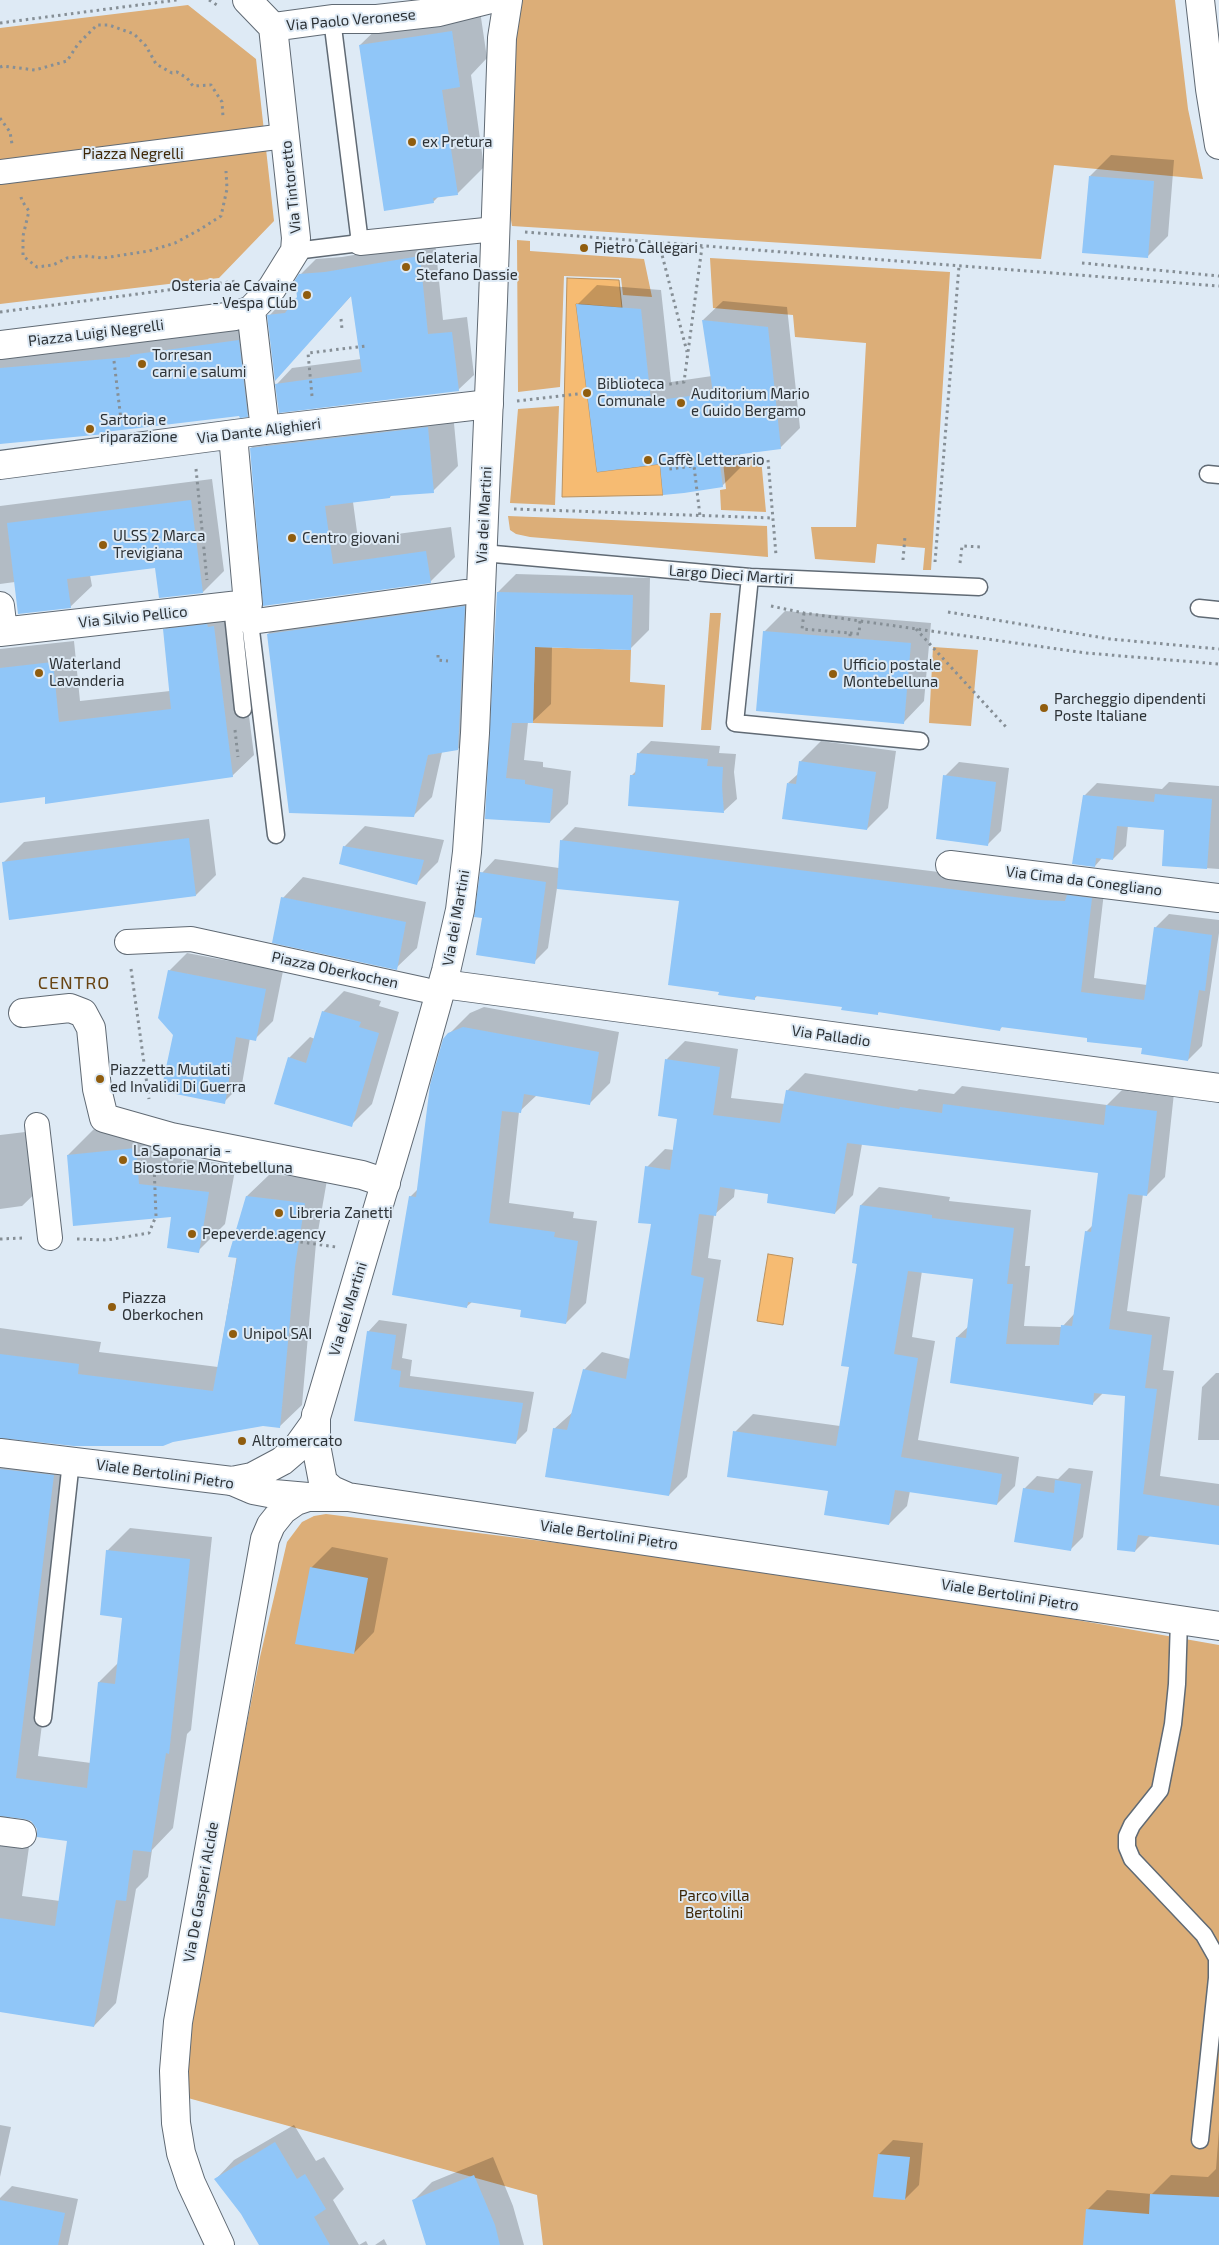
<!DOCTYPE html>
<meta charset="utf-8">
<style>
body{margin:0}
canvas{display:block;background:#deeaf5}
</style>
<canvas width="1219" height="2245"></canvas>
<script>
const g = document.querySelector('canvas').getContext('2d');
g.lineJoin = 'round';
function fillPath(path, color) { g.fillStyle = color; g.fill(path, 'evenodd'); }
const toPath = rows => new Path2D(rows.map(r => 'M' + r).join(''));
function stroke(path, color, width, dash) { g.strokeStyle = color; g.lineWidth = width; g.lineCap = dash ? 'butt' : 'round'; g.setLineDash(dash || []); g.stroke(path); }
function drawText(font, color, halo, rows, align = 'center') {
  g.font = font + ' "Exo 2",sans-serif'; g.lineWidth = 4; g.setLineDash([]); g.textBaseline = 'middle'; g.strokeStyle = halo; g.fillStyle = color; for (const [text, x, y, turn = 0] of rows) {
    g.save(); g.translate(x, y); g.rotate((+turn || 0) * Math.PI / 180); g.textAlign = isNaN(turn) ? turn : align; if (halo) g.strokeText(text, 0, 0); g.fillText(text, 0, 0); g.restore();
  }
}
const green = toPath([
 [517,0,1175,0,1188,109,1203,179,1054,165,1041,259,512,226,509,208],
 [188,5,256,59,274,221,219,278,0,304,0,28],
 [517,240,530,241,530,251,644,259,652,297,623,295,621,278,564,276,560,387,518,392],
 [710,258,950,272,931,570,923,570,925,548,877,544,875,563,815,559,811,527,856,527,866,343,795,337,793,315,713,308],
 [559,406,555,505,510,503,518,409],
 [761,458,766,512,721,510,720,490,726,489,723,462],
 [508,516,767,526,768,557,530,537,516,534,510,530],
 [710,613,721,613,711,730,701,730],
 [535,647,631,650,630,682,665,685,663,727,533,723],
 [933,647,978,650,971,726,929,723],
 [326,1514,838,1578,1219,1645,1219,2245,543,2245,537,2195,188,2098,186,2056,194,1993,260,1657,287,1542,302,1522,314,1516]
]);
const water = toPath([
 [567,278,619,280,622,308,576,304,597,472,660,464,663,495,562,497,567,278],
 [768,1254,793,1258,783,1325,757,1321,768,1254]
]);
const shadow = toPath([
 [479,4,487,58,471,75,484,167,457,194,439,196,433,202,360,45,388,18],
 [1111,155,1174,160,1168,236,1147,257,1090,176],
 [435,241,443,320,467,317,474,375,458,390,277,384,292,368,361,359,352,295,276,378,269,316,284,300,297,298,300,275,316,259,342,257],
 [597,285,661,290,671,382,712,376,703,320,723,301,787,307,800,428,780,448,740,453,742,466,722,486,661,463,578,304],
 [256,323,265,397,247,415,240,414,107,431,105,433,0,442,0,353],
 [452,402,458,466,433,491,392,495,390,497,353,502,358,539,451,527,455,557,430,582,264,605,251,448,276,423],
 [212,479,224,571,203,592,156,566,90,575,92,586,70,607,15,582,0,584,0,506],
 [516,574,650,578,649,630,631,648,552,646,551,704,532,722,528,722,524,760,543,762,543,767,571,771,568,804,550,822,486,818,498,592],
 [483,588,476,730,458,749,442,752,432,797,413,816,268,634,287,615],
 [235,606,254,755,232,776,0,801,0,649,74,641,80,701,170,691,164,630,185,609],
 [785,611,931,623,924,701,904,722,764,632],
 [651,741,720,746,719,753,736,754,734,772,737,799,724,811,629,804,631,776,637,770,638,754],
 [821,741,896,751,888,808,867,829,788,783,798,774,800,762],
 [959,762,1009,768,1001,831,987,845,945,776],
 [1169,782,1219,786,1219,869,1163,865,1166,829,1128,825,1126,846,1113,859,1102,858,1095,866,1084,796,1097,783,1162,789],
 [209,819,216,875,196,895,4,862,24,842],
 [365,826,444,840,438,862,417,883,344,847],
 [575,827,1052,886,1105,884,1094,978,1147,985,1155,928,1169,914,1219,920,1219,933,1202,1046,1188,1060,1143,1047,1088,1037,1003,1026,1000,1029,880,1011,877,1014,843,1005,758,995,754,999,720,991,680,900,557,888,548,948,534,962,483,917,482,873,495,859,559,868,561,841],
 [303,877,426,902,417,948,396,968,283,898],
 [187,953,283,971,273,1021,255,1039,250,1038,242,1084,224,1102,174,1034,169,971],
 [344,991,381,1001,379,1006,399,1012,372,1104,351,1125,289,1058,310,1037,315,1039,323,1012],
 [484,1007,619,1032,610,1083,590,1103,537,1095,519,1112,509,1203,574,1212,573,1218,597,1221,586,1303,566,1323,522,1309,472,1302,466,1307,410,1197,419,1188,449,1034,470,1013],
 [685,1041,738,1049,731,1098,785,1104,787,1091,805,1073,917,1091,919,1089,954,1094,962,1086,1107,1105,1125,1087,1174,1093,1165,1177,1147,1195,1143,1194,1127,1311,1170,1317,1163,1370,1174,1371,1160,1476,1219,1484,1219,1544,1151,1535,1135,1551,1126,1395,1103,1393,1092,1404,952,1381,957,1337,969,1326,975,1278,922,1271,912,1337,935,1341,918,1440,1019,1457,1015,1486,997,1504,910,1491,907,1506,889,1524,829,1490,735,1432,753,1414,840,1426,850,1366,861,1205,879,1187,950,1197,949,1201,1031,1210,1025,1266,1030,1266,1024,1326,1062,1327,1075,1313,1086,1232,1094,1224,1100,1172,862,1144,853,1195,835,1213,770,1193,735,1188,734,1197,714,1215,708,1258,721,1260,687,1477,669,1495,554,1429,574,1411,584,1370,602,1352,630,1359,652,1223,647,1167,665,1149,674,1150,678,1117,667,1059],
 [163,1122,166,1157,236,1165,225,1224,198,1251,173,1215,68,1155,95,1128],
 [42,1130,48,1181,22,1206,0,1209,0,1135],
 [270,1174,327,1180,316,1243,302,1405,279,1427,263,1425,8,1437,13,1444,76,1453,38,1756,91,1763,99,1682,118,1663,123,1617,107,1551,130,1528,212,1537,191,1730,187,1734,173,1828,152,1850,148,1877,136,1889,116,2003,94,2026,0,1953,0,1328,101,1342,99,1352,218,1367,247,1196],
 [8,1815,32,1820,68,1840,60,1901,22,1896,32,1826,13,1822],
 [379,1320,407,1324,402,1358,412,1360,410,1376,534,1392,527,1431,516,1442,356,1420,368,1332],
 [1216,1373,1219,1373,1219,1440,1198,1440,1202,1387],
 [1069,1468,1093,1471,1083,1537,1070,1550,1024,1489,1037,1476,1058,1479],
 [332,1547,388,1558,374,1632,354,1653,311,1568],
 [0,2125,11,2127,0,2177],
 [294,2125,316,2161,324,2157,344,2189,333,2200,359,2245,366,2241,368,2245,261,2245,242,2213,216,2179,234,2160],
 [1219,2130,1219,2245,1084,2245,1087,2210,1107,2190,1152,2194,1171,2175,1208,2177,1216,2169],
 [893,2140,923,2143,919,2185,905,2199,879,2154],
 [493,2157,513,2206,524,2245,427,2245,413,2201,432,2182],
 [12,2186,78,2199,68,2245,0,2245,0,2198],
 [384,2239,387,2245,375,2245]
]);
const building = toPath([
 [452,31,460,87,442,90,458,195,433,198,434,203,384,211,359,45],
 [1089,176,1154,181,1148,258,1082,253],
 [420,256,428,334,452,332,459,391,279,413,275,384,362,372,351,296,275,381,267,315,285,313,297,297,295,280,299,274,325,272],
 [576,304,641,309,651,401,713,393,702,320,768,327,781,449,719,457,723,487,684,493,663,495,660,464,597,472],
 [239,340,248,417,240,418,239,416,105,432,105,434,0,444,0,368,130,357,130,355],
 [428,427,434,493,390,496,390,498,325,506,333,564,426,551,431,583,263,606,250,448],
 [191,500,203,593,159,598,155,568,67,579,71,608,18,614,7,523],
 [497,592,633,595,631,650,535,647,533,723,512,723,506,778,525,780,525,784,553,789,550,823,485,819],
 [465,606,458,750,428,755,414,817,289,813,267,634],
 [207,624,208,627,214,626,233,777,45,804,45,797,0,803,0,668,53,662,59,722,171,709,163,629],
 [763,631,911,643,904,724,756,711],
 [637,753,708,759,707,766,723,767,722,786,724,813,628,806,630,775,635,775],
 [799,761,876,772,867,830,782,819,787,783,796,784],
 [943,775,996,782,988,846,936,839],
 [1155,794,1212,799,1207,869,1162,866,1164,830,1117,826,1113,860,1096,858,1095,867,1072,864,1083,795,1154,802],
 [189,838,196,896,9,920,2,862],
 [560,840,1038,900,1065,901,1067,895,1092,898,1081,992,1144,1000,1154,927,1212,935,1205,991,1199,990,1188,1061,1141,1054,1142,1048,1087,1042,1087,1038,1001,1027,1000,1031,878,1012,878,1015,841,1010,842,1007,755,996,755,1000,718,995,719,992,668,985,679,901,557,889],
 [343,846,424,860,417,885,339,864],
 [480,872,546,882,535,964,476,955,482,918,474,917],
 [281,897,406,922,397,970,272,943],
 [168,970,266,989,256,1041,236,1037,225,1104,161,1091,173,1035,158,1018],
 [322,1011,361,1022,359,1027,379,1033,352,1127,274,1104,288,1057,306,1063],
 [463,1027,599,1052,590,1105,524,1094,521,1113,502,1111,489,1223,555,1232,554,1237,578,1241,566,1324,520,1317,521,1310,468,1302,467,1308,392,1295,409,1196,416,1197,430,1085,443,1039,448,1033],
 [665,1059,720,1067,713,1115,780,1123,786,1090,899,1109,900,1107,942,1113,943,1104,1104,1125,1106,1105,1157,1111,1147,1196,1128,1194,1109,1329,1152,1335,1145,1388,1157,1389,1143,1494,1219,1506,1219,1545,1138,1535,1135,1552,1117,1550,1125,1396,1094,1393,1093,1405,950,1383,956,1337,966,1338,973,1279,908,1271,894,1354,918,1358,901,1457,1002,1474,997,1505,895,1490,889,1525,824,1515,828,1491,727,1477,733,1431,836,1446,849,1367,841,1366,857,1264,852,1263,860,1205,932,1215,932,1218,1014,1228,1007,1284,1013,1284,1006,1344,1059,1345,1061,1325,1072,1326,1085,1231,1091,1232,1098,1173,847,1143,835,1214,767,1203,768,1194,720,1187,716,1216,699,1214,691,1275,704,1278,669,1496,545,1477,553,1428,567,1430,583,1369,626,1379,651,1224,638,1223,645,1166,670,1170,677,1119,658,1116],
 [136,1148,139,1184,209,1192,199,1253,167,1248,171,1217,73,1226,67,1155],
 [246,1196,305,1203,295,1266,280,1428,263,1426,173,1442,163,1446,74,1446,0,1438,0,1354,79,1364,78,1374,213,1391,237,1258,228,1257],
 [367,1331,396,1335,391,1369,401,1371,399,1387,523,1403,516,1444,354,1421],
 [0,1469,54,1475,16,1778,87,1788,98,1682,115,1684,122,1618,100,1615,106,1550,190,1559,169,1754,166,1753,151,1852,133,1850,126,1901,116,1900,94,2027,0,2012,0,1918,55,1926,67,1841,37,1837,37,1829,31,1821,24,1819,0,1816],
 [1055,1480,1081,1484,1071,1551,1014,1542,1023,1488,1054,1493],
 [310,1567,368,1578,354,1654,295,1644],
 [275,2142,297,2179,305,2174,326,2209,314,2217,330,2245,259,2245,241,2214,214,2179],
 [878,2154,910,2157,905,2200,873,2197],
 [474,2175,495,2225,500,2245,426,2245,412,2200],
 [1150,2194,1219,2197,1219,2245,1083,2245,1086,2209,1149,2214],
 [0,2200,65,2213,58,2245,0,2245]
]);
const path = toPath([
 [209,0,217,5],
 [0,23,177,0],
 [0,67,3,66,35,70,67,61,78,44,97,25,109,25,134,34,146,46,156,64,172,73,177,72,187,78,193,86,211,85,222,102,223,117],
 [0,118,10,132,12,144],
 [21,197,22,201,29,211,23,236,23,256,37,267,53,265,67,258,85,256,103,258,149,251,175,243,199,230,221,216,227,189,226,171],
 [525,232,1219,286],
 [659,243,687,352],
 [1082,263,1219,276],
 [0,312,237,281],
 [341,319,342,329],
 [114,361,121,420],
 [650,387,684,382,702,247],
 [312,396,308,353,366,346],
 [517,401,587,393],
 [768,460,776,555],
 [668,463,669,469,694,466,700,516],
 [196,469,207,580],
 [514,509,773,518],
 [903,560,905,536],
 [935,562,959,266],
 [960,563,962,546,982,547],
 [771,606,804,613,1086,653,1219,664],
 [948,612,1110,639,1219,649],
 [804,613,802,629,850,633,850,638],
 [916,629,1006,727],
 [850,633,859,634,860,621],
 [438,655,438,660,448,661],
 [235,730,238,757],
 [131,969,149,1099],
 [0,1239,23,1238],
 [77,1239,107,1240,149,1233,156,1216,154,1164],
 [294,1241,336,1247]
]);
const service = toPath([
 [295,251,360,243,332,19],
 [1208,474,1219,475],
 [483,553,750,577,979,587],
 [750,577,735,723,920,741],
 [232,606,243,709],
 [1199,608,1219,610],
 [249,614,276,835],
 [1179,1620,1177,1684,1173,1724,1160,1790,1132,1825,1127,1836,1127,1847,1132,1859,1204,1935,1217,1958,1217,1978,1200,2140],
 [43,1718,71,1461]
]);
const pedestrian = toPath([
 [0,172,285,136],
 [360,243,495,229],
 [250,622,466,592],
 [127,942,191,939,425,990],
 [37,1125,50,1238]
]);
const minor = toPath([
 [273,27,332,19,377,19,439,12,487,0],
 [251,310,265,430],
 [0,345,235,316,251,310,272,288,295,251,296,238,273,27,247,0],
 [0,465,265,430,489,404],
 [0,606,3,631],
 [0,632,248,604,233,435],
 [950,865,1219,898],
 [443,984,1219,1088],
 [23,1013,70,1008,83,1013,91,1028,97,1089,104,1118,171,1137,362,1175,386,1183],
 [316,1415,316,1445,323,1482,332,1490,348,1497],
 [232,1481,253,1490,274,1494,308,1497,348,1497,1219,1626],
 [0,1831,22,1834],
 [220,2245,191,2183,181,2153,176,2123,174,2071,178,2022,265,1539,271,1525,283,1510,296,1501,308,1497]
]);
const tertiary = toPath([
 [1200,0,1210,89,1219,145]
]);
const secondary = toPath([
 [0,1453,232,1481,252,1477,282,1461,296,1449,314,1424,409,1103,446,971,460,910,467,852,475,733,493,301,502,38,508,0]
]);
const markers = [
 [412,142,5,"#905d0e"],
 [584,248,5,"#905d0e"],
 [406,267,5,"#905d0e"],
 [307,295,5,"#905d0e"],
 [142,364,5,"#905d0e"],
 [587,393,5,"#905d0e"],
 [681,403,5,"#905d0e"],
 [90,429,5,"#905d0e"],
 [648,460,5,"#905d0e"],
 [292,538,5,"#905d0e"],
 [103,545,5,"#905d0e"],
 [39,673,5,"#905d0e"],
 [833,674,5,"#905d0e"],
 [1044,708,5,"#905d0e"],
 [100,1079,5,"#905d0e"],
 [123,1160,5,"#905d0e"],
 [279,1213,5,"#905d0e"],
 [192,1234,5,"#905d0e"],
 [112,1307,5,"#905d0e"],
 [233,1334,5,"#905d0e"],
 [242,1441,5,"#905d0e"]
];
const streetNames = [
 ["Via Paolo Veronese",351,20,-5],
 ["Via Tintoretto",291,187,-96],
 ["Piazza Luigi Negrelli",96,333,-7],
 ["Via Dante Alighieri",259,431,-7],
 ["Via dei Martini",484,515,-87],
 ["Largo Dieci Martiri",731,575,4],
 ["Via Silvio Pellico",133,617,-6],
 ["Via Cima da Conegliano",1084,881,7],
 ["Via dei Martini",456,918,-80],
 ["Piazza Oberkochen",335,970,12],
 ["Via Palladio",831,1036,8],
 ["Via dei Martini",348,1309,-73],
 ["Viale Bertolini Pietro",165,1474,8],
 ["Viale Bertolini Pietro",609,1535,8],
 ["Viale Bertolini Pietro",1010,1595,9],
 ["Via De Gasperi Alcide",201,1892,-80]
];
const poiNames = [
 ["ex Pretura",422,142],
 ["Pietro Callegari",594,248],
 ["Gelateria",416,258],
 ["Stefano Dassie",416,275],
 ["Osteria ae Cavaine",297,286,"right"],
 ["- Vespa Club",297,303,"right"],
 ["Torresan",152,355],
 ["carni e salumi",152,372],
 ["Biblioteca",597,384],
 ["Comunale",597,401],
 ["Auditorium Mario",691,394],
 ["e Guido Bergamo",691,411],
 ["Sartoria e",100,420],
 ["riparazione",100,437],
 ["Caffè Letterario",658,460],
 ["ULSS 2 Marca",113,536],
 ["Trevigiana",113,553],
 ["Centro giovani",302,538],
 ["Waterland",49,664],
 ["Lavanderia",49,681],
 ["Ufficio postale",843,665],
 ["Montebelluna",843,682],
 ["Parcheggio dipendenti",1054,699],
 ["Poste Italiane",1054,716],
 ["Piazzetta Mutilati",110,1070],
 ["ed Invalidi Di Guerra",110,1087],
 ["La Saponaria -",133,1151],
 ["Biostorie Montebelluna",133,1168],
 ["Libreria Zanetti",289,1213],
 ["Pepeverde.agency",202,1234],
 ["Piazza",122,1298],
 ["Oberkochen",122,1315],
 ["Unipol SAI",243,1334],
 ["Altromercato",252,1441]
];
const parkNames = [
 ["Piazza Negrelli",133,154],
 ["Parco villa",714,1896],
 ["Bertolini",714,1913]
];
const quarterNames = [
 ["CENTRO",74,983]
];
fillPath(green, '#dcae78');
fillPath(water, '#f6bb72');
stroke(water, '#ba9260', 1);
fillPath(shadow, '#0003');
fillPath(building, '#90c6f8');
stroke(service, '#606a74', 19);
stroke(pedestrian, '#606a74', 26);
stroke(minor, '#606a74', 30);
stroke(tertiary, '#606a74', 30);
stroke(secondary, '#606a74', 30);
stroke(path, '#868f96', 3, [2.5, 4]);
stroke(service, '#fff', 16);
stroke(pedestrian, '#fff', 24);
stroke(minor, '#fff', 28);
stroke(tertiary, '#fff', 28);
stroke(secondary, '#fff', 28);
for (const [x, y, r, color] of markers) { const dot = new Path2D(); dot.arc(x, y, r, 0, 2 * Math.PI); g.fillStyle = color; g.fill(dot); stroke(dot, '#deeaf5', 2); }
drawText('15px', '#2d3236', '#deeaf5', streetNames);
drawText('15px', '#2d3236', '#deeaf5', poiNames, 'left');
drawText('15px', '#3e2706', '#deeaf5', parkNames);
g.letterSpacing = '1px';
drawText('18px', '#684412', '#deeaf5', quarterNames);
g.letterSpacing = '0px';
</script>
